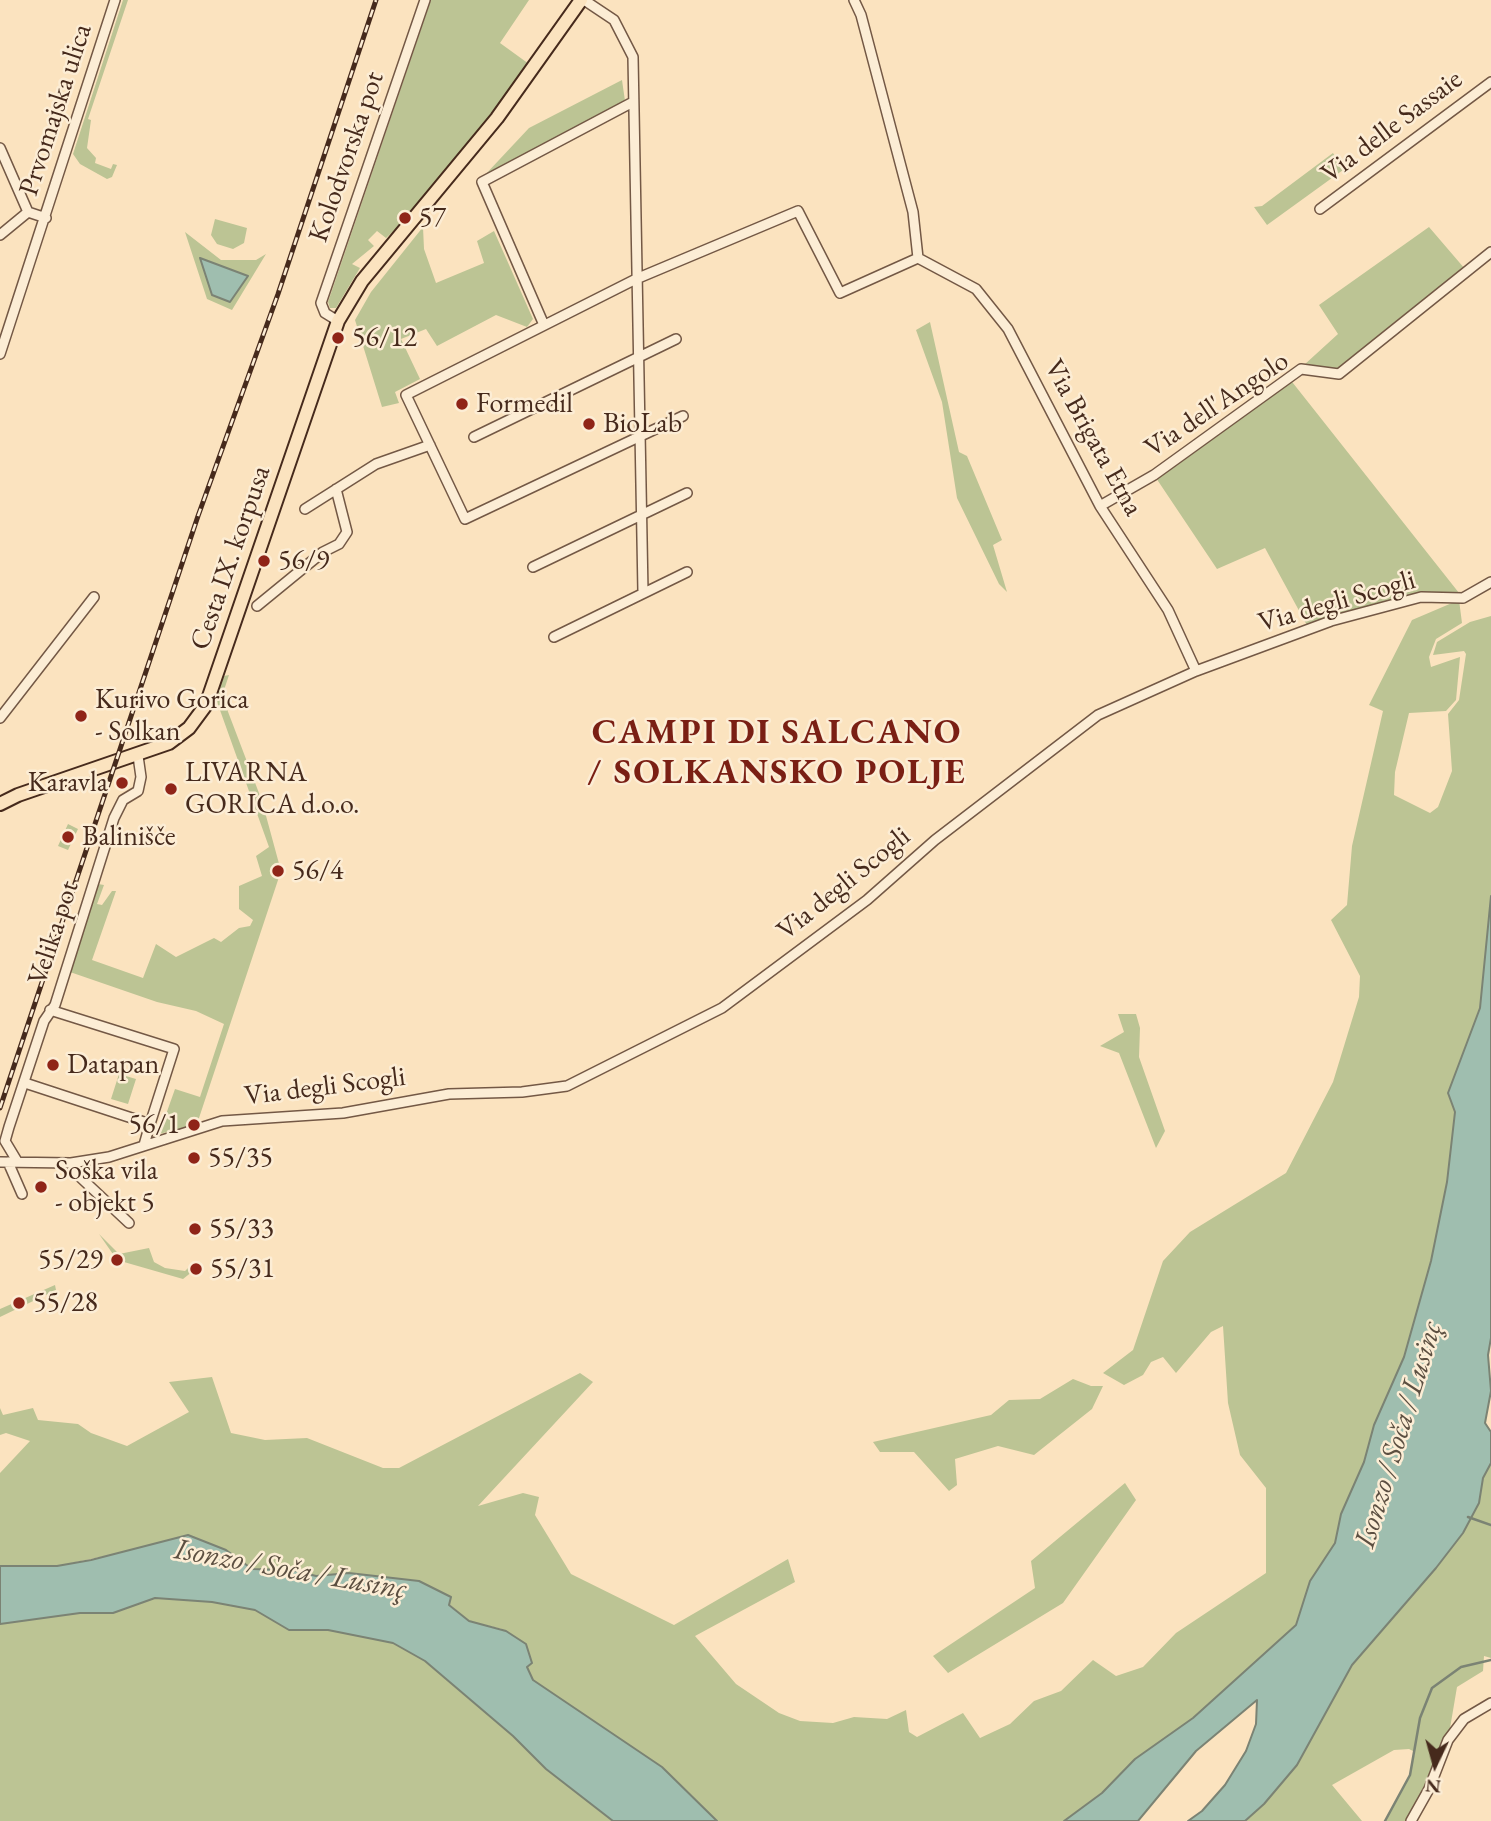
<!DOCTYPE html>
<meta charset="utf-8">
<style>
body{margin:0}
#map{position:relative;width:1491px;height:1821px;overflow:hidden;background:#fbe3bf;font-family:"EB Garamond",serif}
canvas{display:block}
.north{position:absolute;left:1400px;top:1730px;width:70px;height:70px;-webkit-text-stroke:5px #fcedd5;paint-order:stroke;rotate:185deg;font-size:19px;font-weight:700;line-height:28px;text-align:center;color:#462a1c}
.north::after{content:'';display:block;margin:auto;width:24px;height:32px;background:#462a1c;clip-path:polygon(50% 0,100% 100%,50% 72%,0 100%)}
</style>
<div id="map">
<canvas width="1491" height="1821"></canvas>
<div class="north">N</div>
</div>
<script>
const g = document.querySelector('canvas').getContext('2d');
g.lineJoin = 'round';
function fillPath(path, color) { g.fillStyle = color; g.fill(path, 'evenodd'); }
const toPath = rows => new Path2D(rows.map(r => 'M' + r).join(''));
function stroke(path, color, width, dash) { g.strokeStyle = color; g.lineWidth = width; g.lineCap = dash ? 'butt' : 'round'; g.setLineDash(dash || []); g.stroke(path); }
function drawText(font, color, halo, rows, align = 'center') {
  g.font = font + ' "EB Garamond",serif'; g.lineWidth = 5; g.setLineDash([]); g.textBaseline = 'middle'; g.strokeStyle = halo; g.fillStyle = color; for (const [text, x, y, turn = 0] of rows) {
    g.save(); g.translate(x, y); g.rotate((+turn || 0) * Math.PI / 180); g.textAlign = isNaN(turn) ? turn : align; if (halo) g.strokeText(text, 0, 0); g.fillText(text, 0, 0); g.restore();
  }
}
const green = toPath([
 [123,0,128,0,88,119,91,120,87,148,96,158,95,163,111,169,113,164,117,165,112,177,107,179,80,164,73,154],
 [431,0,529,0,500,43,529,64,472,141,410,216,386,238,377,231,368,240,374,246,352,264,360,268,336,308,330,308,328,302],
 [622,80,625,101,484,176,529,128],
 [1333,153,1343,170,1267,225,1254,207,1262,206],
 [215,219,247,228,244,243,233,249,217,244,211,235],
 [423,227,424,249,436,283,484,263,477,241,494,231,533,319,527,327,496,315,437,346,426,329,401,339,420,379,395,392,399,403,382,407,355,320,371,292],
 [1429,227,1465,269,1337,370,1304,365,1338,334,1319,305],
 [185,232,221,260,256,260,266,254,232,310,207,299],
 [930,322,959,452,967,456,1002,540,993,545,1007,592,999,584,957,498,942,402,916,330],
 [1289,378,1463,598,1421,597,1309,629,1265,548,1217,569,1154,475],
 [1459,600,1462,623,1436,639,1429,657,1431,667,1460,657,1456,700,1446,711,1409,713,1395,772,1394,795,1430,813,1438,807,1452,771,1448,714,1459,700,1466,654,1464,651,1433,655,1437,642,1470,622,1491,616,1491,896,1480,1008,1448,1093,1455,1112,1447,1182,1431,1261,1404,1357,1374,1425,1364,1462,1341,1514,1335,1543,1310,1581,1296,1625,1193,1718,1135,1759,1102,1793,1071,1817,1064,1821,717,1821,662,1767,533,1680,502,1629,469,1621,449,1604,381,1578,350,1573,316,1576,293,1570,252,1569,226,1550,124,1552,57,1566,0,1566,0,1473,30,1441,6,1433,0,1435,0,1408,3,1415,33,1408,38,1420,78,1424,91,1433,127,1446,189,1412,169,1382,212,1377,231,1433,265,1440,307,1438,383,1468,399,1468,580,1373,593,1382,478,1506,523,1493,539,1497,535,1515,571,1574,674,1625,788,1559,795,1582,695,1636,736,1684,779,1713,800,1721,833,1723,854,1717,887,1719,906,1710,909,1732,917,1737,963,1713,980,1738,1010,1724,1034,1701,1061,1691,1093,1660,1116,1676,1143,1667,1176,1633,1266,1573,1266,1488,1240,1455,1228,1403,1223,1326,1211,1332,1176,1373,1163,1357,1151,1362,1143,1375,1124,1385,1103,1373,1133,1350,1163,1261,1190,1232,1286,1173,1333,1082,1359,997,1360,976,1331,920,1347,905,1352,846,1383,711,1369,705,1412,620],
 [229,675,222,696,262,801,281,871,197,1124,159,1134,175,1089,200,1097,224,1024,196,1011,157,1002,70,972,98,884,104,885,97,904,102,905,112,891,116,891,92,960,143,978,156,944,176,957,214,938,221,942,239,928,250,926,253,920,239,909,239,886,262,876,256,856,269,847,216,699,224,676],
 [68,824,78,829,68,850,58,846],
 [1118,1014,1136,1014,1140,1028,1139,1057,1165,1131,1156,1148,1119,1053,1100,1046,1124,1032],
 [119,1074,136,1079,128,1104,111,1099],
 [99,1234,119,1254,149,1248,154,1262,165,1268,185,1271,195,1261,198,1267,183,1279,117,1260],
 [55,1285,56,1290,0,1317,0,1309],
 [1073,1379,1091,1386,1103,1386,1092,1409,1034,1455,998,1446,955,1459,957,1485,949,1491,914,1452,880,1452,873,1442,991,1415,1009,1400,1040,1399],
 [1491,1463,1491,1658,1484,1656,1483,1671,1457,1687,1448,1740,1411,1821,1385,1821,1410,1775,1415,1752,1409,1749,1394,1750,1332,1785,1362,1821,1245,1821,1264,1804,1309,1744,1352,1665,1463,1533,1479,1503,1483,1478],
 [1125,1483,1136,1500,1063,1603,948,1673,933,1656,1035,1588,1031,1561],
 [155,1598,212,1602,255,1610,289,1630,328,1630,393,1643,425,1661,513,1736,546,1769,613,1821,0,1821,0,1624,80,1613,113,1613]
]);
const water = toPath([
 [200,258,248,276,230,302,212,295,200,258],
 [1491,896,1491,1338,1488,1355,1491,1391,1485,1423,1491,1432,1491,1463,1483,1478,1479,1503,1463,1533,1436,1568,1352,1665,1297,1765,1264,1804,1245,1821,1188,1821,1202,1811,1225,1785,1246,1751,1256,1724,1257,1700,1196,1751,1138,1821,1064,1821,1102,1793,1135,1759,1193,1718,1296,1625,1310,1581,1335,1543,1341,1514,1364,1462,1374,1425,1404,1357,1431,1261,1447,1182,1455,1112,1448,1093,1480,1008,1491,896],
 [188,1535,226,1550,252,1569,293,1570,316,1576,349,1573,419,1581,451,1597,449,1605,469,1621,506,1631,526,1644,532,1663,527,1667,533,1680,662,1767,717,1821,613,1821,546,1769,513,1736,425,1661,393,1643,328,1630,289,1630,255,1610,212,1602,155,1598,113,1613,80,1613,0,1624,0,1566,57,1566,91,1560,188,1535]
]);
const stream = toPath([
 [1468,1517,1491,1525],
 [1385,1821,1410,1775,1420,1718,1432,1688,1461,1667,1491,1660]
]);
const minor = toPath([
 [584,0,614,20,633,57,643,592],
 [854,0,861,15,913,212,918,258,976,289,1008,329,1100,506,1168,610,1196,671],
 [0,148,28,212],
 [1320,209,1491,82],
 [0,235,28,212,46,218],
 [338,321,325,313,321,303,425,0],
 [544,325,482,182,633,102],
 [0,354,115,0],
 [683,416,465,519,406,395,636,279,798,211,840,293,918,258],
 [474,437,676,339],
 [1100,506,1154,475,1301,369,1339,374,1491,252],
 [305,509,376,464,430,445],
 [533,567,687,493],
 [257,606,323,552,339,544,347,532,336,489],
 [554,637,687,572],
 [0,718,94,597],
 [50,1010,174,1049,150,1124],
 [25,1083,150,1124,144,1145],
 [17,1161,5,1141,9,1127,44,1021,55,1005,114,818,123,800,138,791,141,777,138,756],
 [0,1162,71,1163,109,1157,222,1121,343,1113,449,1094,522,1092,567,1086,722,1008,867,900,935,840,1098,715,1196,671,1331,621,1421,597,1463,598,1491,582],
 [8,1162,22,1194],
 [71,1163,80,1177,129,1223],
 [1411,1821,1429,1789,1448,1740,1464,1719,1491,1703]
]);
const major = toPath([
 [0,804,18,795,169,743,189,728,206,705,338,321,362,281,497,118,581,0]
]);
const rail = toPath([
 [0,1108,198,516,278,294,376,0]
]);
const markers = [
 [405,218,7,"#8f2418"],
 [338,338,7,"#8f2418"],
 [462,404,7,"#8f2418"],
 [589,424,7,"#8f2418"],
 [264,561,7,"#8f2418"],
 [81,716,7,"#8f2418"],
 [122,783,7,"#8f2418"],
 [171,789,7,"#8f2418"],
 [68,837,7,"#8f2418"],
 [278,871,7,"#8f2418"],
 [53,1065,7,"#8f2418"],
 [194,1125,7,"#8f2418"],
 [194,1158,7,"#8f2418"],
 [41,1187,7,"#8f2418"],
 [195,1229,7,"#8f2418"],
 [117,1260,7,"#8f2418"],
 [196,1269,7,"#8f2418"],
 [19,1303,7,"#8f2418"]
];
const streetNames = [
 ["Prvomajska ulica",56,110,-72],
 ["Via delle Sassaie",1392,127,-37],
 ["Kolodvorska pot",347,157,-71],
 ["Via dell'Angolo",1217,405,-34],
 ["Via Brigata Etna",1093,438,61],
 ["Cesta IX. korpusa",231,558,-71],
 ["Via degli Scogli",1337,602,-16],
 ["Via degli Scogli",844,884,-39],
 ["Velika pot",54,933,-72],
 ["Via degli Scogli",325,1087,-7]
];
const poiNames = [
 ["57",419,218],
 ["56/12",352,338],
 ["Formedil",476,404],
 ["BioLab",603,424],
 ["56/9",278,561],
 ["Kurivo Gorica",95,700],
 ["- Solkan",95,732],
 ["LIVARNA",185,773],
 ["GORICA d.o.o.",185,805],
 ["Karavla",108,783,"right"],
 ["Balinišče",82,837],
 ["56/4",292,871],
 ["Datapan",67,1065],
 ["56/1",180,1125,"right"],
 ["55/35",208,1158],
 ["Soška vila",55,1171],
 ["- objekt 5",55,1203],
 ["55/33",209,1229],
 ["55/29",103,1260,"right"],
 ["55/31",210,1269],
 ["55/28",33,1303]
];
const waterNames = [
 ["Isonzo / Soča / Lusinç",1399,1435,-73],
 ["Isonzo / Soča / Lusinç",290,1570,10]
];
const districtNames = [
 ["CAMPI DI SALCANO",777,733],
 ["/ SOLKANSKO POLJE",777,773]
];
fillPath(green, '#bcc494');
fillPath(water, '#9fbeaf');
stroke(water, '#7b8374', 2);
stroke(stream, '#7b8374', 2.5);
stroke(minor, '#735845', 12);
stroke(major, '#462a1c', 16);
stroke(minor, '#fcedd5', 9);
stroke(major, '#fbe3bf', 12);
stroke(rail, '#462a1c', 5);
stroke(rail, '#fcedd5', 2.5, [8]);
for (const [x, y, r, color] of markers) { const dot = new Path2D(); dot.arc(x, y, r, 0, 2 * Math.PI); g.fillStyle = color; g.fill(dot); stroke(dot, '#fcedd5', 2.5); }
drawText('28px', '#462a1c', '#fcedd5', streetNames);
drawText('28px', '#462a1c', '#fcedd5', poiNames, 'left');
drawText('italic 30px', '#5c4f41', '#fcedd5', waterNames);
g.letterSpacing = '2px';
drawText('bold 35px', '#7a1f14', '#fcedd5', districtNames);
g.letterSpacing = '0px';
</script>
